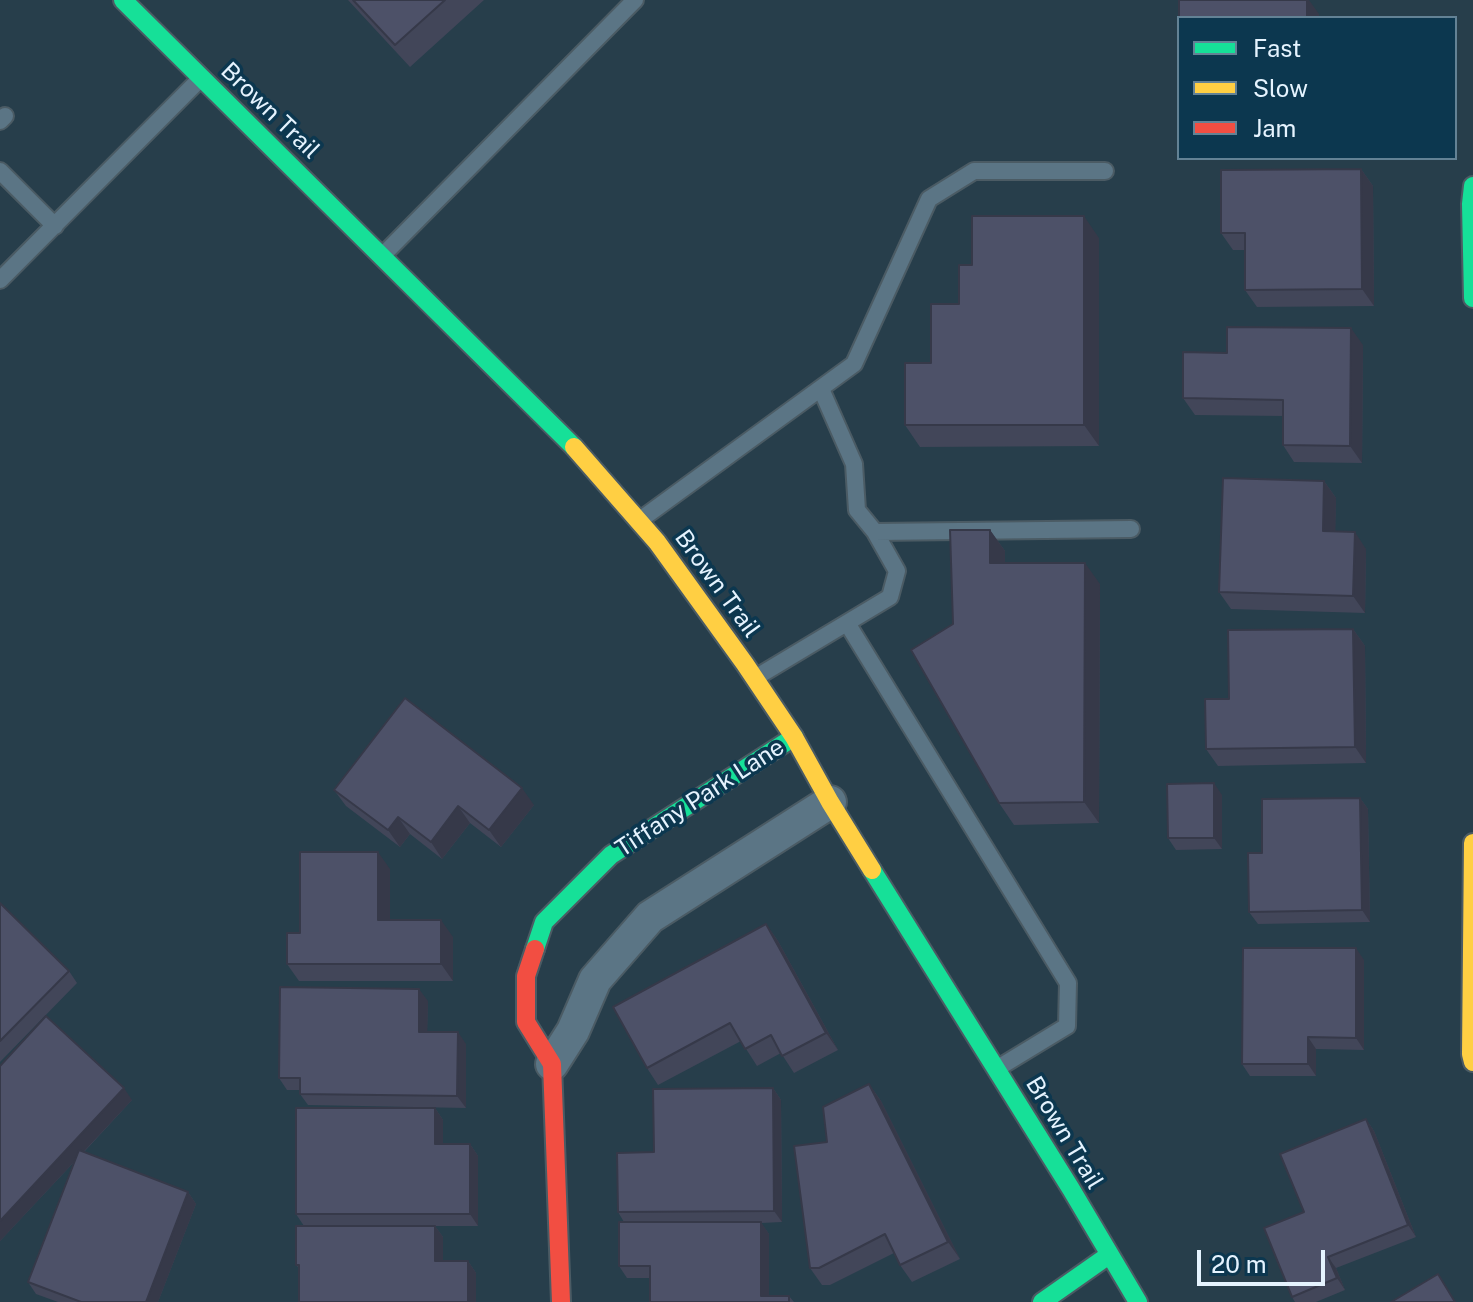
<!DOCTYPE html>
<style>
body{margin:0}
#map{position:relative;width:1473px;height:1302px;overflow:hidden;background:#273e4b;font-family:"Public Sans",sans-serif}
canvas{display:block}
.legend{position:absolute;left:1177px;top:16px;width:280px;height:144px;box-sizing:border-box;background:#0c374f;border:2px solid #638295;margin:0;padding:10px 14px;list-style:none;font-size:24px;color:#e5f3fe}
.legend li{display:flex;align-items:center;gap:16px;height:40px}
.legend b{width:40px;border:2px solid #638295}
.scale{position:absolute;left:1197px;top:1250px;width:128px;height:36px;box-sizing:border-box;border:4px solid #e5f3fe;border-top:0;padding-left:10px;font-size:24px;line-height:28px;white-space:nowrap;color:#e5f3fe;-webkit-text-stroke:6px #0c374f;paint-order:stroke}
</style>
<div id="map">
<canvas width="1473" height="1302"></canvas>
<ul class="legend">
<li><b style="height:10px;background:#16e098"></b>Fast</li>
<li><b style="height:10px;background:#ffcf43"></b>Slow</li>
<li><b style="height:10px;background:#f24e42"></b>Jam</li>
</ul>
<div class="scale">20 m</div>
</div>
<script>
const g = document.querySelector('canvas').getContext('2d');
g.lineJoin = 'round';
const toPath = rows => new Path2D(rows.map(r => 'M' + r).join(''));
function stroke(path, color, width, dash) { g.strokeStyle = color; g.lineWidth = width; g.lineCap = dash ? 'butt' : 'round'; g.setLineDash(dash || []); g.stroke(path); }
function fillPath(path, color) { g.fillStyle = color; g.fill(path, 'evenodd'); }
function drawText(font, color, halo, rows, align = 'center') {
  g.font = font + ' "Public Sans",sans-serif'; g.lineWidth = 7; g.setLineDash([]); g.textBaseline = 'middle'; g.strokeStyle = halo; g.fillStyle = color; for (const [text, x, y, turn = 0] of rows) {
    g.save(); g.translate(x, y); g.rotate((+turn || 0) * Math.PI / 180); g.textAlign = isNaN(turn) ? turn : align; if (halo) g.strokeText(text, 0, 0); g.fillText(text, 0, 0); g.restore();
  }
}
const lane = toPath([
 [0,121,5,116],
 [0,171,55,226],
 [383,255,635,0],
 [0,280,199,80],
 [640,520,854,364,929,199,974,171,1105,171],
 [875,532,1131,529],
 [847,623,1068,983,1067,1026,998,1068],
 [755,678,890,597,897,571,875,532,857,510,854,464,821,389]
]);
const street = toPath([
 [552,1064,573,1031,595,980,650,917,830,802]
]);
const fast = toPath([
 [123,0,574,447],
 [1473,186,1471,204,1473,298],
 [872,870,1071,1189,1138,1302],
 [535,949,544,922,611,855,794,737],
 [1042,1302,1109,1255]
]);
const slow = toPath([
 [574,447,657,542,745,664,794,737,830,802,872,870],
 [1473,843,1471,1054,1473,1062]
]);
const jam = toPath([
 [535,949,526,976,526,1022,552,1064,561,1302]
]);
const wall = toPath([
 [348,0,484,0,410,67],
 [1361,169,1373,186,1374,306,1257,307,1245,290,1245,250,1233,250,1221,233],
 [1099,238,1099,446,920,447,905,425,931,363,959,304,972,265],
 [1363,345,1362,463,1294,462,1283,445,1283,416,1195,415,1183,398,1227,353],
 [1324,481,1336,498,1335,532,1366,549,1365,613,1231,609,1219,592],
 [990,530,1005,551,1005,563,1100,584,1099,823,1014,825,999,803,953,624],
 [1353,629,1365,646,1366,763,1218,766,1206,749],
 [334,790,534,805,501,847,470,823,442,859,410,834,400,847,346,806],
 [1222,795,1222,849,1176,850,1168,838],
 [1360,798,1368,809,1370,922,1258,924,1249,912,1262,853],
 [390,869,390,920,453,937,453,981,299,981,287,964],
 [0,903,69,971,77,983,0,1062],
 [766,924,778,941,838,1050,794,1073,781,1053,757,1066,741,1041,658,1085,647,1068],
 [1364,960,1364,1050,1316,1049,1316,1076,1250,1076,1242,1064],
 [428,1001,427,1032,466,1044,466,1108,308,1105,300,1094,300,1090,287,1090,279,1078],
 [0,1066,132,1100,84,1152,188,1192,196,1204,158,1302,58,1302,36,1294,28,1282,75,1161,0,1241],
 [869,1084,881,1101,960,1259,912,1282,900,1265,894,1253,830,1285,822,1285,810,1268,827,1142],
 [773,1088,781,1100,782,1222,761,1223,769,1234,769,1296,789,1296,794,1302,650,1302,650,1278,627,1278,619,1266,624,1222,618,1212,654,1152],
 [435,1108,443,1120,443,1144,470,1144,478,1156,478,1226,435,1226,443,1237,443,1261,468,1261,476,1273,476,1302,299,1268,296,1265,304,1226,296,1214],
 [1366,1119,1374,1131,1416,1237,1336,1268,1345,1290,1316,1302,1295,1302,1292,1297,1304,1212]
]);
const shadedWall = toPath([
 [1307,0,1309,0,1319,14,1319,18,1307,18],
 [1361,169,1373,186,1374,306,1362,289],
 [1084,216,1099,238,1099,446,1084,425],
 [1351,328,1363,345,1362,463,1350,446],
 [1324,481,1336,498,1335,548,1323,531],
 [990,530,1005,551,1005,584,990,563],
 [1355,532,1366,549,1365,613,1353,596],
 [1085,563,1100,584,1099,823,1084,802],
 [1353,629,1365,646,1366,763,1355,747],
 [1214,783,1222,795,1222,849,1214,838],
 [522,788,534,805,501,847,489,830],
 [1360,798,1368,809,1370,922,1362,910],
 [458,806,470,823,442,859,431,842],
 [398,817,410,834,400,847,388,830],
 [378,852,390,869,390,937,378,920],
 [441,920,453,937,453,981,441,964],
 [766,924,778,941,838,1050,826,1033],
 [1356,948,1364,960,1364,1050,1356,1038],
 [419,989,428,1001,427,1043,419,1032],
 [458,1032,466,1044,466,1108,457,1096],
 [1308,1037,1316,1049,1316,1076,1308,1064],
 [869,1084,881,1101,960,1259,948,1242],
 [124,1088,132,1100,0,1241,0,1221],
 [773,1088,781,1100,782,1222,774,1211],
 [435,1108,443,1120,443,1156,435,1144],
 [1366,1119,1374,1131,1416,1237,1408,1225],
 [470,1144,478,1156,478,1226,470,1214],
 [188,1192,196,1204,158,1302,146,1302],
 [761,1222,769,1234,769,1302,761,1296],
 [435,1226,443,1237,443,1273,435,1261],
 [1328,1257,1336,1268,1345,1290,1337,1278],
 [468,1261,476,1273,476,1302,468,1302]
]);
const building = toPath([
 [353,0,445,0,395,45,353,0],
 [1179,0,1307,0,1307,18,1179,18,1179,0],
 [1361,169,1362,289,1245,290,1245,233,1221,233,1221,170,1361,169],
 [972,216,1084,216,1084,425,905,425,905,363,931,363,931,304,959,304,959,265,972,265,972,216],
 [1227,327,1351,328,1350,446,1283,445,1283,400,1183,398,1183,352,1227,353,1227,327],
 [1223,478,1324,481,1323,531,1355,532,1353,596,1219,592,1223,478],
 [950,530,990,530,990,563,1085,563,1084,802,999,803,911,650,953,624,950,530],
 [1353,629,1355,747,1206,749,1205,699,1229,699,1228,630,1353,629],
 [405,698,522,788,489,830,458,806,431,842,398,817,388,830,334,790,405,698],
 [1214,783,1214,838,1168,838,1167,784,1214,783],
 [1360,798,1362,910,1249,912,1248,853,1262,853,1262,799,1360,798],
 [300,852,378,852,378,920,441,920,441,964,287,964,287,933,300,933,300,852],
 [0,903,69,971,0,1041,0,903],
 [766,924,826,1033,782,1056,771,1035,745,1049,730,1023,647,1068,613,1007,766,924],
 [1243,948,1356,948,1356,1038,1308,1037,1308,1064,1242,1064,1243,948],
 [280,987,419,989,419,1032,458,1032,457,1096,300,1094,300,1078,279,1078,280,987],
 [46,1016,124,1088,0,1221,0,1066,46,1016],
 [869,1084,948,1242,900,1265,885,1234,819,1268,810,1268,794,1146,827,1142,823,1107,869,1084],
 [773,1088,774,1211,618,1212,617,1153,654,1152,653,1089,773,1088],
 [296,1108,435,1108,435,1144,470,1144,470,1214,296,1214,296,1108],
 [1366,1119,1408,1225,1328,1257,1337,1278,1292,1297,1264,1228,1304,1212,1280,1154,1366,1119],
 [79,1150,188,1192,146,1302,81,1302,28,1282,79,1150],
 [619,1222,761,1222,761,1296,789,1296,789,1302,650,1302,650,1266,619,1266,619,1222],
 [296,1226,435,1226,435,1261,468,1261,468,1302,299,1302,299,1265,296,1265,296,1226],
 [1438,1274,1455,1302,1391,1302,1438,1274]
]);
const streetNames = [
 ["Brown Trail",270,111,44],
 ["Brown Trail",717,584,54],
 ["Tiffany Park Lane",700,798,-33],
 ["Brown Trail",1064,1133,59]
];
stroke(lane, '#4b5b64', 20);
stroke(street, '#4b5b64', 36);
stroke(fast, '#4b5b64', 22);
stroke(slow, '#4b5b64', 22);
stroke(jam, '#4b5b64', 22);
stroke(lane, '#5b7585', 16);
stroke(street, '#5b7585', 32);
stroke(fast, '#16e098', 18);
stroke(slow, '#ffcf43', 18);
stroke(jam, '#f24e42', 18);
fillPath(wall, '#424659');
fillPath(shadedWall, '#363949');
fillPath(building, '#4d5168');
stroke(building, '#363949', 2);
drawText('24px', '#e5f3fe', '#0c374f', streetNames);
</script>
